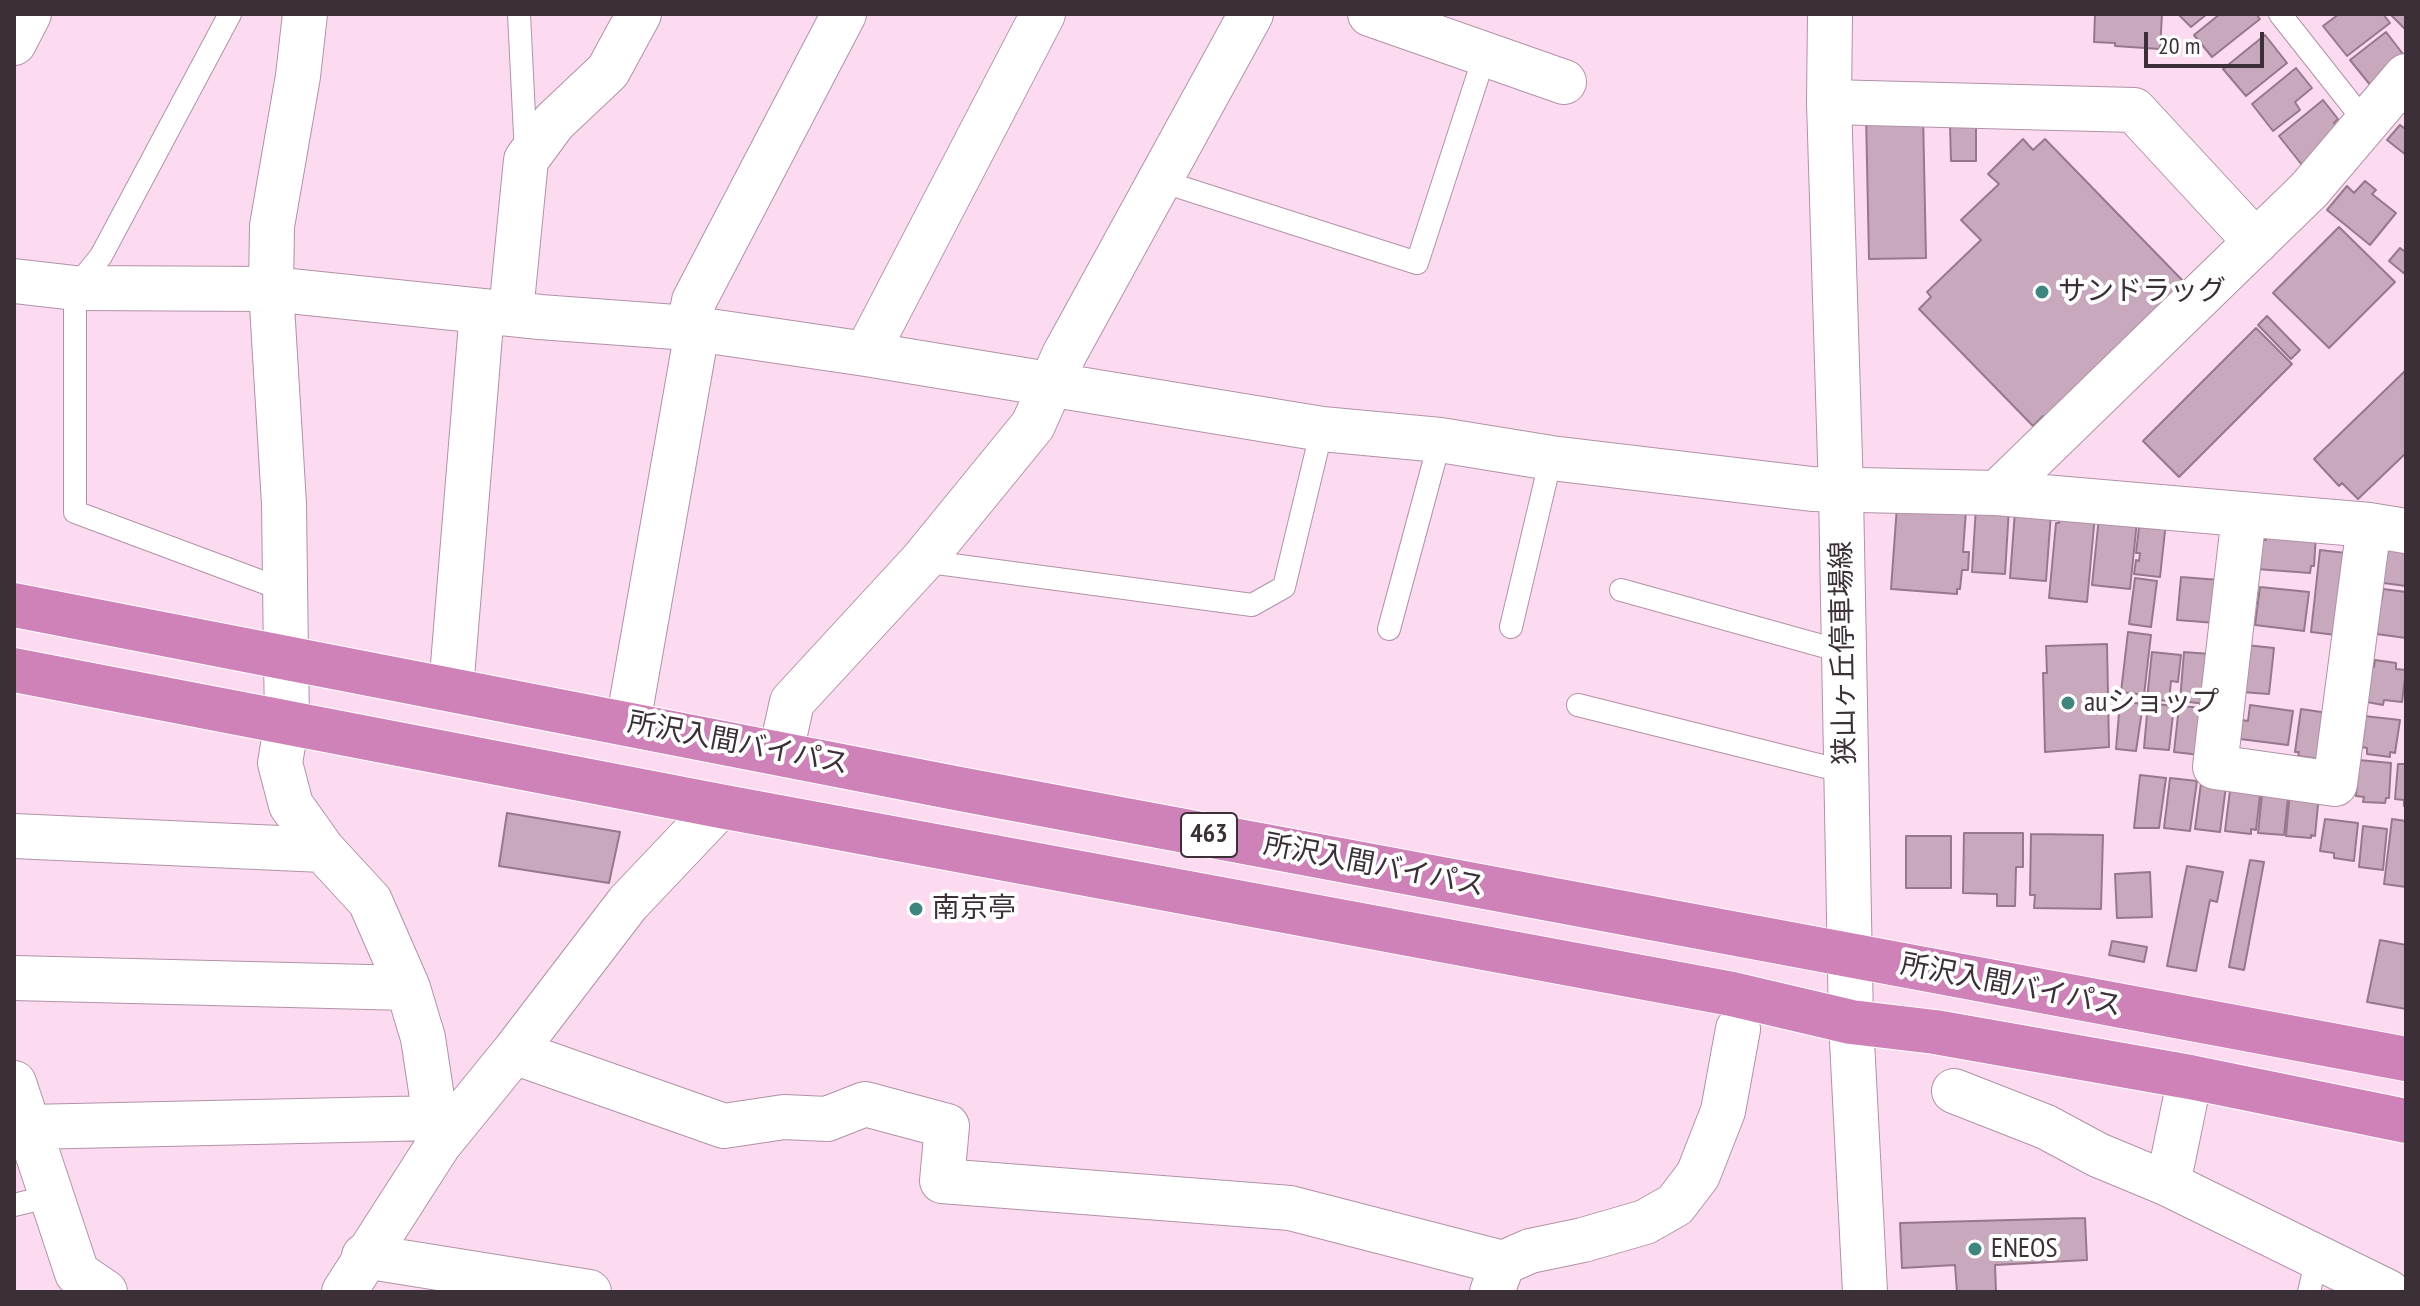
<!DOCTYPE html>
<meta charset="utf-8">
<style>
body{margin:0}
#map{position:relative;width:2420px;height:1306px;overflow:hidden;background:#fcdbf0;font-family:"PT Sans Narrow",sans-serif}
canvas{display:block}
.frame{position:absolute;inset:0;border:16px solid #3c3038;pointer-events:none}
.scale{position:absolute;left:2144px;top:32px;width:120px;height:36px;box-sizing:border-box;border:4px solid #3c3038;border-top:0;padding-left:10px;font-size:24px;line-height:28px;white-space:nowrap;color:#3c3038;-webkit-text-stroke:6px #fff;paint-order:stroke}
</style>
<div id="map">
<canvas width="2420" height="1306"></canvas>
<div class="frame"></div>
<div class="scale">20 m</div>
</div>
<script>
const g = document.querySelector('canvas').getContext('2d');
g.lineJoin = 'round';
function fillPath(path, color) { g.fillStyle = color; g.fill(path, 'evenodd'); }
const toPath = rows => new Path2D(rows.map(r => 'M' + r).join(''));
function stroke(path, color, width, dash) { g.strokeStyle = color; g.lineWidth = width; g.lineCap = dash ? 'butt' : 'round'; g.setLineDash(dash || []); g.stroke(path); }
function drawText(font, color, halo, rows, align = 'center') {
  g.font = font + ' "PT Sans Narrow","Noto Sans JP",sans-serif'; g.lineWidth = 8; g.setLineDash([]); g.textBaseline = 'middle'; g.strokeStyle = halo; g.fillStyle = color; for (const [text, x, y, turn = 0] of rows) {
    g.save(); g.translate(x, y); g.rotate((+turn || 0) * Math.PI / 180); g.textAlign = isNaN(turn) ? turn : align; if (halo) g.strokeText(text, 0, 0); g.fillText(text, 0, 0); g.restore();
  }
}
const building = toPath([
 [2095,14,2162,14,2160,49,2115,46,2115,43,2094,42,2095,14],
 [2178,14,2207,14,2191,27,2178,14],
 [2220,14,2256,14,2260,19,2212,57,2194,35,2220,14],
 [2339,14,2383,14,2390,23,2347,56,2323,26,2339,14],
 [2390,14,2406,14,2406,30,2390,14],
 [2386,32,2406,58,2371,86,2350,60,2386,32],
 [2265,35,2287,63,2246,96,2223,69,2265,35],
 [2296,68,2312,88,2295,102,2300,110,2273,131,2252,104,2296,68],
 [2323,100,2338,119,2334,123,2340,131,2302,165,2279,136,2323,100],
 [1923,113,1926,258,1869,259,1866,114,1923,113],
 [1950,125,1976,126,1976,161,1951,161,1950,125],
 [2400,125,2404,128,2406,126,2406,155,2387,140,2400,125],
 [2023,139,2033,150,2045,139,2184,282,2048,420,2043,416,2033,426,1919,309,1931,297,1927,292,1981,240,1961,220,1999,184,1988,174,2023,139],
 [2365,181,2376,190,2372,194,2396,213,2370,245,2327,210,2347,186,2354,193,2365,181],
 [2339,227,2395,282,2329,348,2273,293,2339,227],
 [2400,248,2404,251,2406,249,2406,275,2389,261,2400,248],
 [2267,316,2300,350,2291,359,2258,325,2267,316],
 [2256,328,2292,364,2179,477,2143,441,2256,328],
 [2406,370,2406,453,2358,499,2342,483,2339,486,2314,459,2406,370],
 [1897,506,1966,510,1963,552,1969,552,1968,570,1962,570,1960,589,1957,589,1957,594,1891,589,1897,506],
 [1976,506,2009,508,2005,574,1972,572,1976,506],
 [2015,511,2051,513,2046,581,2010,578,2015,511],
 [2060,511,2095,515,2087,602,2049,598,2056,523,2059,523,2060,511],
 [2099,517,2137,521,2130,589,2092,585,2099,517],
 [2140,519,2166,522,2160,577,2134,574,2136,560,2139,561,2140,553,2136,553,2140,519],
 [2267,532,2316,535,2314,566,2311,566,2310,573,2256,569,2259,540,2266,540,2267,532],
 [2406,543,2406,586,2376,582,2381,546,2406,543],
 [2320,550,2346,553,2336,635,2311,632,2320,550],
 [2181,577,2220,580,2216,623,2177,620,2181,577],
 [2135,578,2157,581,2151,627,2129,624,2135,578],
 [2260,587,2309,592,2304,631,2255,625,2260,587],
 [2383,589,2406,592,2406,638,2369,633,2374,598,2382,599,2383,589],
 [2128,632,2151,635,2144,695,2121,692,2128,632],
 [2107,644,2109,747,2045,752,2043,673,2047,673,2046,646,2107,644],
 [2246,645,2274,648,2269,694,2241,692,2246,645],
 [2152,652,2181,655,2178,682,2171,681,2169,701,2147,699,2152,652],
 [2184,652,2210,654,2206,704,2180,701,2184,652],
 [2375,660,2396,663,2396,669,2406,670,2402,702,2384,700,2383,705,2367,702,2368,666,2374,667,2375,660],
 [2120,701,2143,704,2136,751,2116,749,2120,701],
 [2148,703,2174,706,2169,750,2144,748,2148,703],
 [2250,705,2293,711,2288,745,2240,739,2242,720,2248,721,2250,705],
 [2179,706,2205,708,2200,755,2174,752,2179,706],
 [2301,709,2328,713,2325,760,2298,756,2299,752,2295,752,2301,709],
 [2364,716,2400,720,2395,753,2390,752,2390,757,2367,754,2367,748,2361,747,2364,716],
 [2359,760,2391,763,2389,798,2386,798,2385,803,2363,802,2364,797,2356,796,2359,760],
 [2398,764,2406,764,2406,806,2404,806,2404,800,2395,799,2398,764],
 [2140,775,2166,778,2159,828,2134,828,2140,775],
 [2170,778,2197,781,2190,831,2164,828,2170,778],
 [2231,782,2261,786,2256,830,2251,829,2251,834,2225,831,2231,782],
 [2201,783,2226,786,2220,832,2195,829,2201,783],
 [2263,785,2289,788,2284,835,2258,833,2263,785],
 [2290,791,2319,794,2315,836,2311,835,2311,838,2286,836,2290,791],
 [507,813,620,832,609,883,499,866,507,813],
 [2325,819,2358,823,2354,861,2334,858,2334,853,2320,851,2325,819],
 [2392,819,2406,821,2406,887,2384,884,2392,819],
 [2363,826,2387,829,2383,870,2359,867,2363,826],
 [1964,833,2023,833,2023,867,2016,867,2015,906,1997,906,1997,894,1963,893,1964,833],
 [2031,834,2103,835,2101,909,2034,908,2035,895,2030,895,2031,834],
 [1906,836,1951,836,1951,888,1906,888,1906,836],
 [2250,860,2264,862,2244,970,2229,967,2250,860],
 [2187,866,2223,872,2217,902,2210,900,2196,971,2167,966,2187,866],
 [2150,872,2152,917,2117,918,2115,874,2150,872],
 [2380,940,2406,945,2406,1009,2367,1002,2380,940],
 [2112,941,2147,947,2144,962,2109,955,2112,941],
 [2085,1218,2087,1260,1995,1265,1996,1292,1957,1292,1955,1265,1902,1268,1900,1223,2085,1218]
]);
const service = toPath([
 [230,14,101,256,75,288,75,512,284,590],
 [519,14,526,155],
 [2280,14,2366,123],
 [1161,181,1417,263,1485,54],
 [922,561,1252,605,1284,587,1322,429],
 [1621,590,1844,652],
 [1511,627,1551,458],
 [1389,629,1440,440],
 [1578,705,1846,772],
 [14,1205,51,1196],
 [2309,1292,2317,1258]
]);
const minor = toPath([
 [305,14,298,76,272,226,271,289,284,504,286,657,287,721,280,763,291,805,323,850,370,901,408,988,423,1038,439,1144],
 [1370,14,1564,82],
 [14,43,29,14],
 [1829,102,2134,110,2256,242],
 [14,281,75,288,271,289,540,317,689,328,866,354,1322,429,1440,440,1551,458,1812,489,1997,493,2369,525,2406,531],
 [511,312,526,160,554,122,608,71,639,14],
 [866,354,1043,14],
 [1997,493,2309,190,2406,76],
 [2244,515,2215,767,2335,784,2369,525],
 [451,689,482,311],
 [628,723,694,348,689,328,694,301,844,14],
 [781,752,792,702,922,561,1033,425,1064,355,1251,14],
 [14,836,323,850],
 [14,978,408,988],
 [514,1052,724,1126,784,1117,827,1119,865,1104,947,1126,942,1181,1290,1208,1503,1263],
 [14,1083,77,1273,105,1292],
 [1954,1091,2046,1127,2098,1155,2168,1184,2388,1292],
 [28,1127,436,1118],
 [2168,1184,2190,1077],
 [364,1256,589,1292],
 [344,1292,439,1144,514,1052,628,903,720,806],
 [1492,1292,1503,1263,1530,1251,1583,1240,1645,1222,1675,1205,1698,1175,1723,1111,1738,1029]
]);
const secondary = toPath([
 [1830,14,1829,102,1841,492,1851,1022,1865,1292]
]);
const trunk = toPath([
 [14,605,960,789,2406,1059],
 [14,670,720,806,1732,994,1851,1022,1935,1032,2190,1077,2406,1121]
]);
const markers = [
 [2042,292,8,"#3d857f"],
 [2068,703,8,"#3d857f"],
 [916,909,8,"#3d857f"],
 [1975,1249,8,"#3d857f"]
];
const shields = [
 [1209,835,56]
];
const shieldNames = [
 ["463",1209,835]
];
const poiNames = [
 ["サンドラッグ",2058,292],
 ["auショップ",2084,703],
 ["南京亭",932,909],
 ["ENEOS",1991,1249]
];
const streetNames = [
 ["狭山ヶ丘停車場線",1844,653,-91],
 ["所沢入間バイパス",738,744,11],
 ["所沢入間バイパス",1374,866,11],
 ["所沢入間バイパス",2011,986,11]
];
fillPath(building, '#c8a8bd');
stroke(building, '#96788c', 2);
stroke(service, '#b192a7', 24);
stroke(minor, '#b192a7', 46);
stroke(secondary, '#b192a7', 46);
stroke(trunk, '#fff', 46);
stroke(service, '#fff', 22);
stroke(minor, '#fff', 44);
stroke(secondary, '#fff', 44);
stroke(trunk, '#ce82b8', 44);
for (const [x, y, r, color] of markers) { const dot = new Path2D(); dot.arc(x, y, r, 0, 2 * Math.PI); g.fillStyle = color; g.fill(dot); stroke(dot, '#fff', 3); }
for (const [x, y, w] of shields) { const box = new Path2D(); box.roundRect(x - w / 2, y - 22, w, 44, 6); g.fillStyle = '#fff'; g.fill(box); stroke(box, '#3c3038', 2); }
drawText('bold 26px', '#3c3038', null, shieldNames);
drawText('28px', '#3c3038', '#fff', poiNames, 'left');
drawText('28px', '#3c3038', '#fff', streetNames);
</script>
